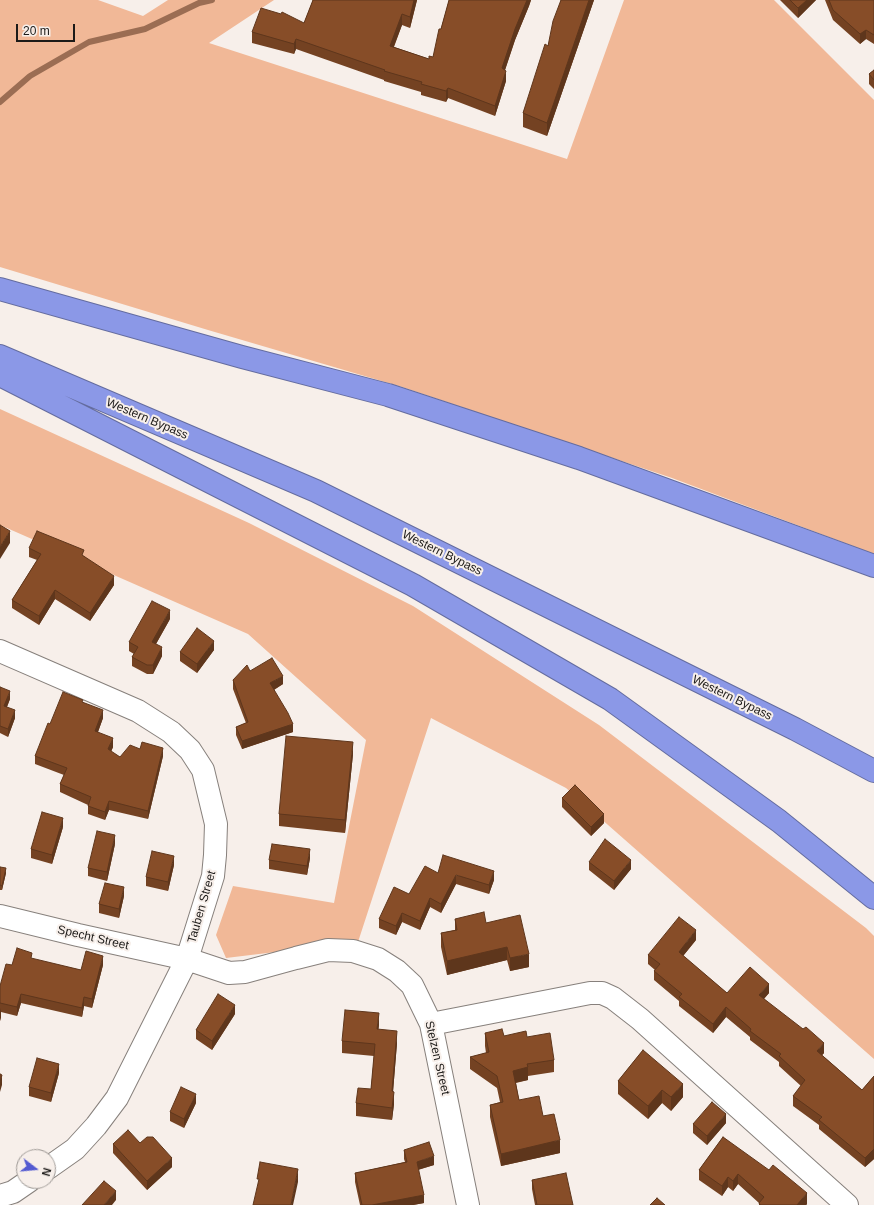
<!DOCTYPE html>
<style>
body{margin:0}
#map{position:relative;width:874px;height:1205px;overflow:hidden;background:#f7efea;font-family:Helvetica,sans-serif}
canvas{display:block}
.north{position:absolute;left:16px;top:1149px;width:40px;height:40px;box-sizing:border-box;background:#f7efea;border:1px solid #9f9a96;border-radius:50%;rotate:106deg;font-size:11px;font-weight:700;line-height:16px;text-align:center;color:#1c1a18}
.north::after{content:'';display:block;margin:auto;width:14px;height:18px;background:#545bd1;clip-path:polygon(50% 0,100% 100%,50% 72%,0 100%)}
.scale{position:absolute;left:16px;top:24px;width:59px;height:18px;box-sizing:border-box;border:2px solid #1c1a18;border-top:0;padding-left:5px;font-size:12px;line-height:14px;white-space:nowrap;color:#1c1a18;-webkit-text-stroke:3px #f7efea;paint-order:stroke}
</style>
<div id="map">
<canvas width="874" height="1205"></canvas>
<div class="north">N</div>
<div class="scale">20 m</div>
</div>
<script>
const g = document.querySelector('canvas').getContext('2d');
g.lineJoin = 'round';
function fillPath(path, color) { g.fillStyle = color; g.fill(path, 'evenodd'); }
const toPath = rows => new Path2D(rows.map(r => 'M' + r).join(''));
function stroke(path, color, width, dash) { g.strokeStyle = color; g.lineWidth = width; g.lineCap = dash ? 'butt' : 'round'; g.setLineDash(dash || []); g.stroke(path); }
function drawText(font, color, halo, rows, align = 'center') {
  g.font = font + ' Helvetica,sans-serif'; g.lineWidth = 4; g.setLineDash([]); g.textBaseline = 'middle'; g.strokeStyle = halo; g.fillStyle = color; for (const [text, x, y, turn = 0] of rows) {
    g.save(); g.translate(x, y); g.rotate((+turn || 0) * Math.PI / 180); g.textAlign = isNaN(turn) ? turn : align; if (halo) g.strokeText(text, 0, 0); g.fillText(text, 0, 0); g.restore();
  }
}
const green = toPath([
 [0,0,98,0,143,16,168,0,274,0,209,43,567,159,624,0,774,0,874,100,874,554,672,478,402,387,208,330,0,267],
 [0,409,249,523,413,606,599,725,866,928,874,936,874,1059,566,788,431,718,358,942,226,958,216,935,233,886,334,903,366,740,248,634,0,525]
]);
const stream = toPath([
 [0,102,30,76,89,42,145,29,199,3,212,0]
]);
const minor = toPath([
 [0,651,138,711,171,732,190,750,203,770,216,824,215,855,213,876,187,959,117,1098,96,1126,75,1149,48,1168],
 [0,916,78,935,187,959,229,973,245,972,296,958,328,950,353,951,378,959,397,971,412,985,431,1024,468,1205],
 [431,1024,590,993,602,993,613,998,640,1019,847,1205],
 [0,1196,13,1192,29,1181]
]);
const highway = toPath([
 [0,289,242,357,388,395,579,458,874,566],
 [0,356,316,491,795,729,874,771],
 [0,375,413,585,610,699,779,821,874,898]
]);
const wall = toPath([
 [313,0,417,0,410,28,402,25,394,47,429,59,433,57,449,0,531,0,529,6,515,40,505,70,506,81,495,116,448,98,446,102,421,95,421,92,384,81,384,80,296,49,294,54,252,43,252,32,304,23],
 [561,0,594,0,547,136,523,127,523,113,548,46],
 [780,0,816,0,798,18],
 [825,0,874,0,874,44,866,39,860,44,833,20],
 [874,70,874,89,869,84,869,74],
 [29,548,84,556,114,585,90,621,55,599,39,625,12,608,12,600,37,560,29,557],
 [170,619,156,644,162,656,153,674,147,674,132,666,132,657,134,654,129,651,129,642],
 [214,650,197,673,180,661,180,652],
 [250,671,283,684,274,690,293,732,242,749,236,735,236,727,246,723,233,689,233,680],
 [0,687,10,699,7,707,15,718,8,737,0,733],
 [83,702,103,718,98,732,113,747,111,752,120,757,140,749,163,756,148,819,109,810,105,820,88,814,88,805,60,792,60,784,64,775,35,764,35,756,50,724],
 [353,754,345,833,279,826,279,814],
 [562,798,604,823,591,836,562,807],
 [63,827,52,864,31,858,31,849],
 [115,844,107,881,88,876,88,868],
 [310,858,307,875,269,869,269,860],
 [589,862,631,869,614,890,589,870],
 [174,865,168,891,146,886,146,877],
 [0,867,6,873,2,890,0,890],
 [438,873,494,880,489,894,456,884,441,913,430,907,420,930,402,922,396,935,379,928,379,919,409,894],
 [124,896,119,918,99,913,99,904],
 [455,919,486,923,529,967,510,971,507,960,447,975,441,947,441,933,455,930],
 [696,940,683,956,727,993,769,993,764,999,824,1053,822,1055,862,1090,874,1076,874,1159,865,1167,819,1129,819,1125,793,1106,793,1096,801,1086,779,1066,779,1062,750,1040,750,1037,726,1017,713,1033,679,1006,679,1001,654,980,654,971,655,970,648,964,648,955],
 [32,959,81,970,103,965,92,1008,84,1006,82,1017,21,1003,17,1016,1,1012,1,1017,0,1021,0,986,12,965],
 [235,1014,212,1050,196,1039,196,1030],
 [379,1025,378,1030,397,1043,393,1092,394,1104,392,1120,356,1116,356,1103,371,1089,374,1056,342,1053,342,1041],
 [485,1033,504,1036,527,1037,554,1060,554,1072,528,1076,528,1080,516,1083,519,1100,543,1116,560,1153,501,1166,490,1117,490,1105,500,1102,497,1088,470,1069,470,1057,486,1053,485,1046],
 [643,1050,683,1097,671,1111,662,1103,648,1119,618,1094,618,1081],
 [59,1073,51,1102,29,1096,29,1087],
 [196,1103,184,1128,170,1121,170,1112],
 [726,1123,707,1145,693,1133,693,1124],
 [723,1137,807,1204,806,1205,759,1205,759,1203,738,1184,733,1191,728,1187,722,1196,699,1180,699,1170],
 [140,1143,172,1167,147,1190,113,1153,113,1144],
 [404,1150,434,1165,418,1170,424,1203,413,1205,360,1205,355,1182,355,1173,405,1162,404,1159],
 [532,1180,573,1205,535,1205,532,1189]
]);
const shadedWall = toPath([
 [414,0,417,0,410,28,410,17],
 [527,0,531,0,529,6,515,40,502,79,502,68,515,29],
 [589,0,594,0,547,136,547,123],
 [807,0,816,0,798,18,798,8],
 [402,14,402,25,390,56,390,46],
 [866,30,866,39,860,44,860,34],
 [296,39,296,49,294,54,294,44],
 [506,71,506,81,495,116,495,106],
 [448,88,448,98,446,102,446,91],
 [10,531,10,543,0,559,0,547],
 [114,576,114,585,90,621,90,613],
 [55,590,55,599,39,625,39,616],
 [170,610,170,619,152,651,152,642],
 [214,641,214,650,197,673,197,664],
 [162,647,162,656,153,674,153,665],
 [283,676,283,684,270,692,270,683],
 [10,691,10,699,4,714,4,706],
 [15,710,15,718,8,737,8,729],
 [103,710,103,718,95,740,95,731],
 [293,724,293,732,242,749,242,741],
 [113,738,113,747,108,758,108,749],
 [353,742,353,754,345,833,345,820],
 [163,748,163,756,148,819,148,811],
 [109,801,109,810,105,820,105,812],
 [604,814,604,823,591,836,591,827],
 [63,818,63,827,52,864,52,855],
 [115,835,115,844,107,881,107,872],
 [310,849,310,858,307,875,307,866],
 [174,856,174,865,168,891,168,882],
 [631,860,631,869,614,890,614,881],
 [6,868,6,873,2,890,2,886],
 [494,871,494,880,489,894,489,885],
 [456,875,456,884,441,913,441,904],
 [124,887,124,896,119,918,119,909],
 [430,898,430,907,420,930,420,921],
 [402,913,402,922,396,935,396,926],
 [696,930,696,940,679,961,679,952],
 [507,947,507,960,447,975,447,961],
 [529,954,529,967,510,971,510,958],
 [103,956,103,965,92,1008,92,999],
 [769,984,769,993,759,1004,759,995],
 [21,994,21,1003,17,1016,17,1007],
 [84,997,84,1006,82,1017,82,1008],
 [235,1005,235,1014,212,1050,212,1041],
 [726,1007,726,1017,713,1033,713,1024],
 [1,1008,1,1017,0,1021,0,1012],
 [379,1013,379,1025,377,1042,377,1029],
 [397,1031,397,1043,392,1104,392,1091],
 [824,1043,824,1053,817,1061,817,1051],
 [59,1064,59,1073,51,1102,51,1093],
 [528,1067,528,1080,513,1083,513,1071],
 [2,1075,2,1085,0,1092,0,1082],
 [683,1084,683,1097,671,1111,671,1097],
 [662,1090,662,1103,648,1119,648,1106],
 [394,1092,394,1104,392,1120,392,1108],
 [196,1094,196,1103,184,1128,184,1119],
 [726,1114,726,1123,707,1145,707,1136],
 [560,1140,560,1153,501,1166,501,1154],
 [874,1149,874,1159,865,1167,865,1158],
 [434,1156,434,1165,417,1170,417,1162],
 [172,1158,172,1167,147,1190,147,1181],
 [298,1169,298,1182,293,1205,291,1205],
 [738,1174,738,1184,733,1191,733,1181],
 [728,1177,728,1187,722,1196,722,1186],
 [116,1191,116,1200,112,1205,104,1205],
 [807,1193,807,1204,806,1205,797,1205],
 [424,1195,424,1203,413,1205,372,1205]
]);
const building = toPath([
 [313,0,414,0,410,17,402,14,390,46,429,59,429,56,433,57,439,29,441,29,449,0,527,0,515,29,502,68,506,71,495,106,448,88,446,91,421,84,422,82,384,71,385,70,296,39,294,44,252,32,261,8,281,14,282,12,304,23,313,0],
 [561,0,589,0,547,123,523,113,545,44,548,46,553,21,561,0],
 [790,0,807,0,798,8,790,0],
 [829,0,874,0,874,35,866,30,860,34,833,10,829,0],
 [874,70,874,80,869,74,874,70],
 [0,525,10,531,0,547,0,525],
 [37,531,84,550,82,555,114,576,90,613,55,590,39,616,12,600,41,554,29,548,37,531],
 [152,601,170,610,152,642,162,647,153,665,147,665,132,657,138,647,129,642,152,601],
 [197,628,214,641,197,664,180,652,197,628],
 [272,658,283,676,270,683,288,713,293,724,242,741,236,727,248,722,233,680,247,665,250,671,272,658],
 [0,687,10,691,4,706,15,710,8,729,0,726,0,687],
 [63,692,83,700,82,702,103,710,95,731,113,738,108,749,120,757,130,745,140,749,142,742,163,748,148,811,109,801,105,812,88,806,91,797,60,784,67,768,35,756,48,723,50,724,63,692],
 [286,736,353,742,345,820,279,814,286,736],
 [575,785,604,814,591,827,562,798,575,785],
 [42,812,63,818,52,855,31,849,42,812],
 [97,831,115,835,107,872,88,868,97,831],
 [605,839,631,860,614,881,589,862,605,839],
 [272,844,310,849,307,866,269,860,272,844],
 [152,851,174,856,168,882,146,877,152,851],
 [443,855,494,871,489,885,456,875,441,904,430,898,420,921,402,913,396,926,379,919,394,887,409,894,425,866,438,873,443,855],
 [0,867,6,868,2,886,0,885,0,867],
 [105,883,124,887,119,909,99,904,105,883],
 [484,912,486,923,520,915,529,954,510,958,507,947,447,961,441,933,457,930,455,919,484,912],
 [679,917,696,930,679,952,727,993,750,967,769,984,759,995,803,1029,806,1027,824,1043,817,1051,862,1090,874,1076,874,1149,865,1158,819,1120,822,1117,793,1096,805,1080,779,1056,781,1054,750,1031,751,1029,726,1007,713,1024,679,997,682,994,654,971,660,964,648,955,679,917],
 [17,948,32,953,31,958,81,970,86,951,103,956,92,999,84,997,82,1008,21,994,17,1007,0,1003,0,986,6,964,12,965,17,948],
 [218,994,235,1005,212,1041,196,1030,218,994],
 [345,1010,379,1013,377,1029,397,1031,392,1091,394,1092,392,1108,356,1103,358,1088,371,1089,375,1044,342,1041,345,1010],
 [502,1029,504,1036,526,1031,527,1037,550,1033,554,1060,527,1064,528,1067,513,1071,519,1100,539,1096,543,1116,554,1114,560,1140,501,1154,490,1105,503,1102,497,1076,470,1057,489,1052,485,1033,502,1029],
 [643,1050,683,1084,671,1097,662,1090,648,1106,618,1081,643,1050],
 [37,1058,59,1064,51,1093,29,1087,37,1058],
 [0,1074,2,1075,0,1082,0,1074],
 [181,1087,196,1094,184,1119,170,1112,181,1087],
 [712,1102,726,1114,707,1136,693,1124,712,1102],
 [128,1130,140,1143,147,1137,153,1137,172,1158,147,1181,113,1144,128,1130],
 [723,1137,769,1170,773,1165,807,1193,797,1205,760,1205,759,1203,764,1197,738,1174,733,1181,728,1177,722,1186,699,1170,723,1137],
 [429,1142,434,1156,417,1162,424,1195,372,1205,362,1205,355,1173,407,1162,404,1150,429,1142],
 [260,1162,298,1169,291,1205,253,1205,259,1179,257,1179,260,1162],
 [566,1173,573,1205,537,1205,532,1180,566,1173],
 [104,1181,116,1191,104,1205,82,1205,104,1181],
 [657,1198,665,1205,650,1205,657,1198]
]);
const streetNames = [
 ["Western Bypass",147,419,23],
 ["Western Bypass",442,553,26],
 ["Western Bypass",732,698,26],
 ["Tauben Street",202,907,-74],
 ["Specht Street",93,938,13],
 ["Stelzen Street",437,1058,77]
];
fillPath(green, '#f1b897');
stroke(stream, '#9b6d53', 6);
stroke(minor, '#87807c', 24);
stroke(highway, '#646c9f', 24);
stroke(minor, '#fff', 22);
stroke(highway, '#8b98e7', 22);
fillPath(wall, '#744222');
fillPath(shadedWall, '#5e361c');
fillPath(building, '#874d28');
stroke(building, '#5e361c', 1);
drawText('12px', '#1c1a18', '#f7efea', streetNames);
</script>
